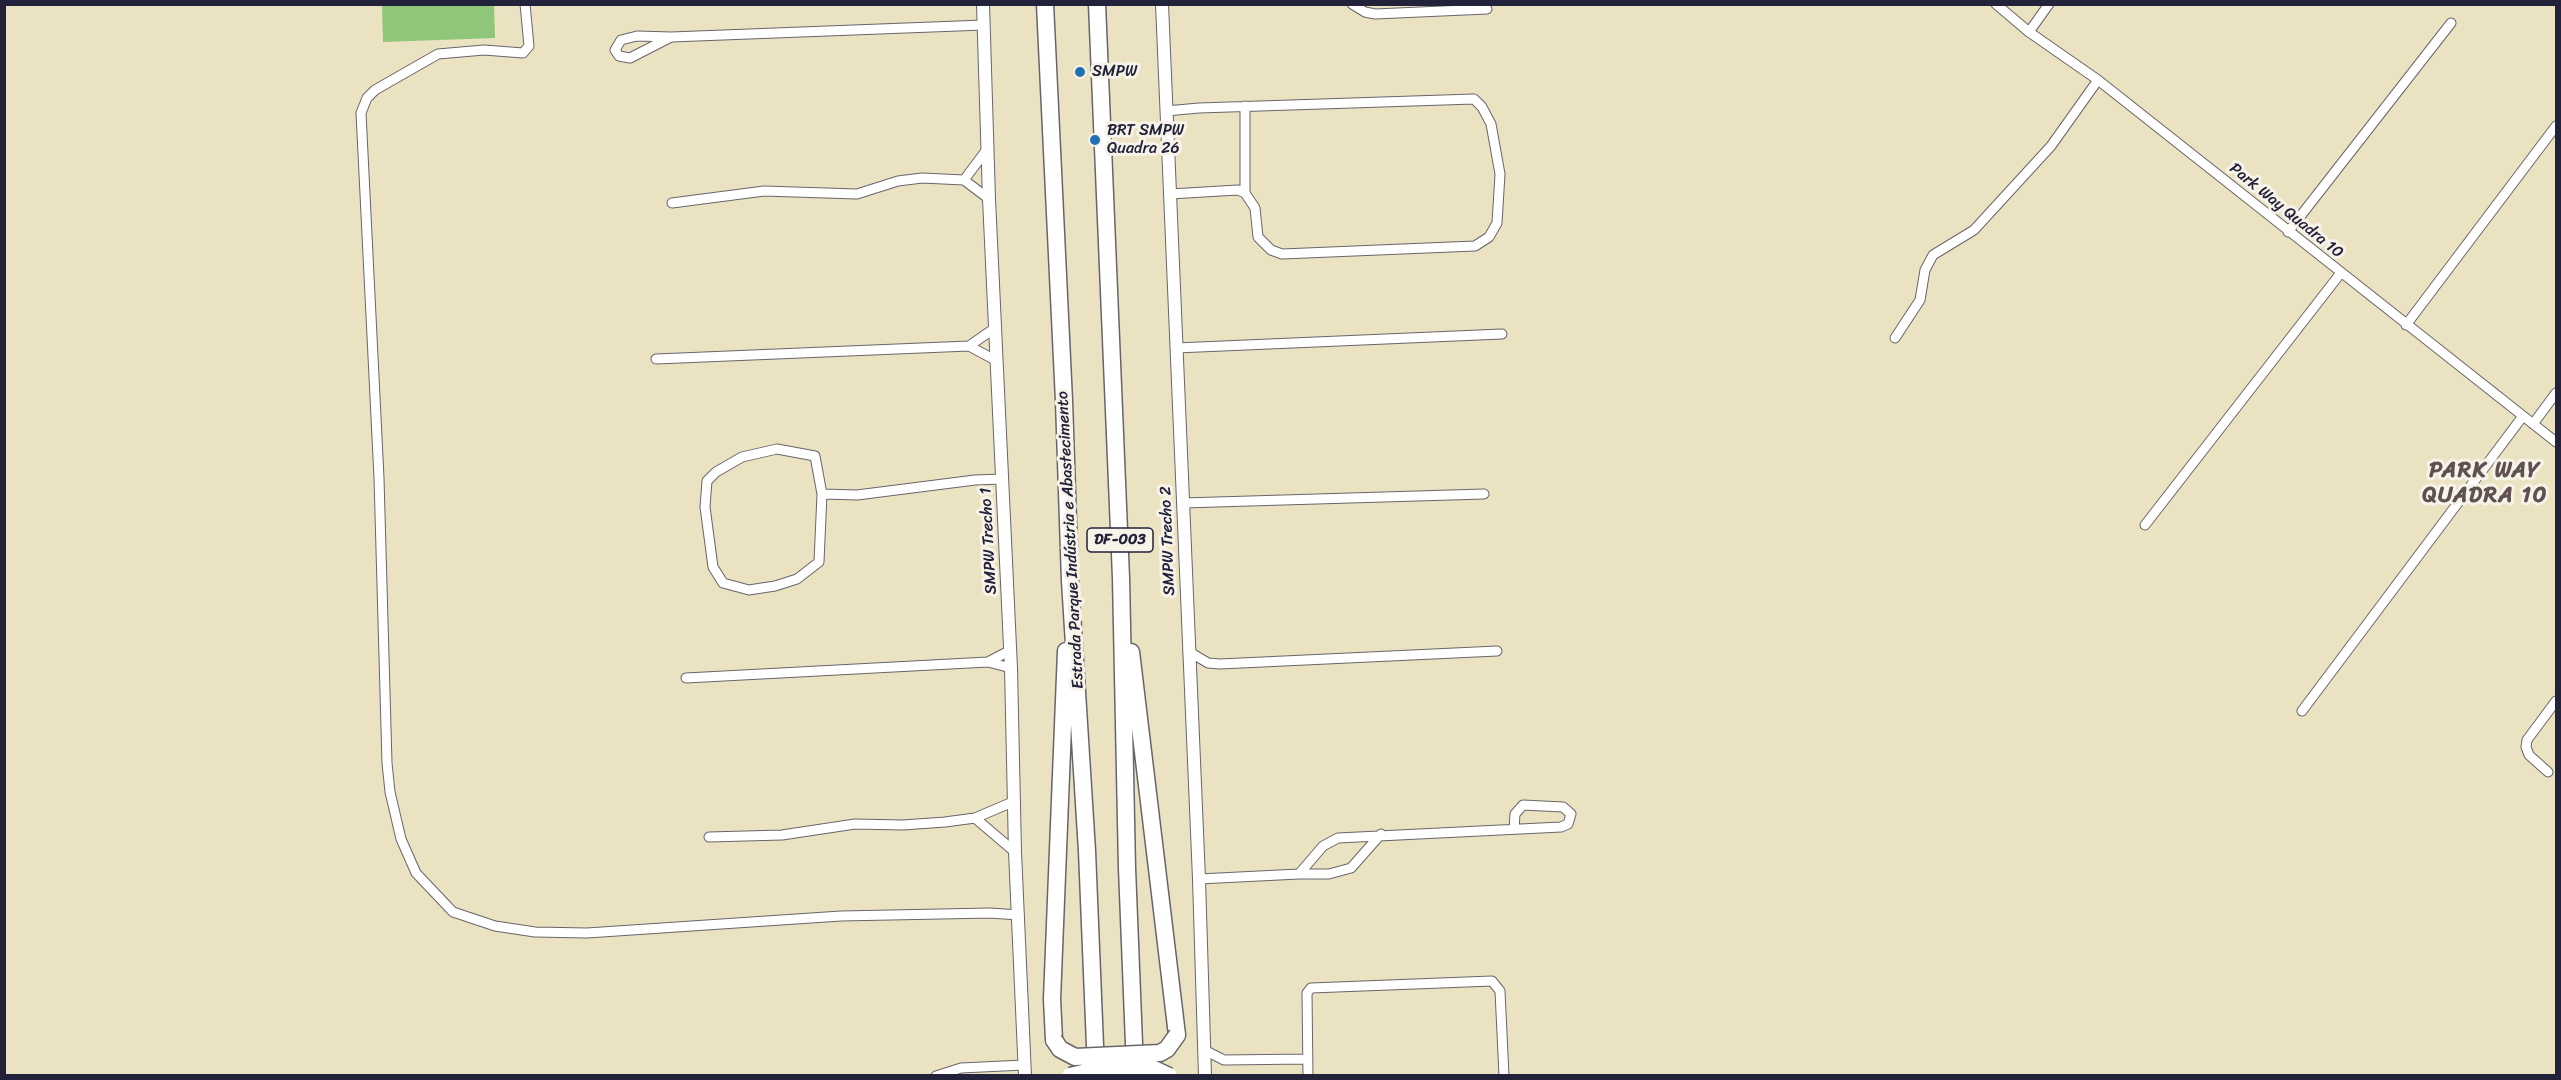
<!DOCTYPE html>
<meta charset="utf-8">
<style>
body{margin:0}
#map{position:relative;width:2561px;height:1080px;overflow:hidden;background:#ebe2c2;font-family:Sriracha,sans-serif}
canvas{display:block}
.frame{position:absolute;inset:0;border:6px solid #22223b;pointer-events:none}
</style>
<div id="map">
<canvas width="2561" height="1080"></canvas>
<div class="frame"></div>
</div>
<script>
const g = document.querySelector('canvas').getContext('2d');
g.lineJoin = 'round';
function fillPath(path, color) { g.fillStyle = color; g.fill(path, 'evenodd'); }
const toPath = rows => new Path2D(rows.map(r => 'M' + r).join(''));
function stroke(path, color, width, dash) { g.strokeStyle = color; g.lineWidth = width; g.lineCap = dash ? 'butt' : 'round'; g.setLineDash(dash || []); g.stroke(path); }
function drawText(font, color, halo, rows, align = 'center') {
  g.font = font + ' Sriracha,sans-serif'; g.lineWidth = 6; g.setLineDash([]); g.textBaseline = 'middle'; g.strokeStyle = halo; g.fillStyle = color; for (const [text, x, y, turn = 0] of rows) {
    g.save(); g.translate(x, y); g.rotate((+turn || 0) * Math.PI / 180); g.textAlign = isNaN(turn) ? turn : align; if (halo) g.strokeText(text, 0, 0); g.fillText(text, 0, 0); g.restore();
  }
}
const green = toPath([
 [382,5,494,5,495,38,383,42]
]);
const street = toPath([
 [525,4,529,46,523,53,484,50,438,54,375,90,367,98,361,113,379,478,387,763,390,792,401,839,416,873,453,912,495,926,535,932,587,933,841,916,990,913,1019,915],
 [1352,4,1365,12,1375,14,1487,9],
 [1996,4,2029,32,2098,80,2556,442],
 [2029,32,2049,4],
 [671,37,630,58,619,56,615,50,621,40,637,36,671,37,984,25],
 [1245,106,1245,193],
 [1166,111,1199,108,1474,99,1482,107,1491,124,1500,174,1497,223,1489,237,1475,246,1282,254,1271,250,1258,237,1255,208,1245,193,1238,190,1170,194],
 [964,180,988,148],
 [672,203,764,191,857,194,898,181,922,178,964,180,989,199],
 [2288,232,2451,23],
 [2406,325,2556,126],
 [1895,338,1920,300,1925,270,1933,255,1974,230,2051,146,2098,80],
 [969,346,995,328],
 [1176,348,1502,334],
 [656,359,969,346,997,361],
 [2533,424,2556,393],
 [822,494,819,562,797,579,775,586,749,590,723,583,713,567,705,507,707,481,716,472,742,457,777,449,815,456,822,494,857,495,975,480,1002,479],
 [1183,503,1484,494],
 [2145,525,2340,274],
 [1188,651,1208,663,1220,664,1497,651],
 [988,662,1011,650],
 [686,678,988,662,1011,668],
 [2302,711,2523,416],
 [2548,772,2529,755,2526,747,2527,740,2556,701],
 [975,818,1015,852],
 [709,837,782,835,855,824,903,825,945,822,975,818,1015,801],
 [1299,874,1329,874,1351,868,1381,834],
 [1199,879,1299,874,1323,846,1338,838,1561,827,1568,824,1571,814,1563,807,1523,805,1515,814,1514,829],
 [1204,1050,1224,1060,1306,1059],
 [936,1076,961,1068,1024,1065],
 [1308,1076,1307,993,1311,988,1492,981,1500,991,1504,1076]
]);
const secondary = toPath([
 [983,4,989,199,1011,668,1015,852,1025,1076],
 [1162,4,1199,879,1205,1076]
]);
const highway = toPath([
 [1045,4,1064,401,1070,581,1087,851,1096,1070],
 [1097,4,1121,578,1127,868,1135,1069],
 [1131,652,1177,1035],
 [1054,1040,1052,999,1066,651]
]);
const highwayBridge = toPath([
 [1054,1040,1060,1049,1075,1057,1160,1053,1167,1049,1177,1035],
 [1070,1076,1091,1071,1154,1069,1169,1076]
]);
const markers = [
 [1080,72,6,"#1f6fb2"],
 [1095,140,6,"#1f6fb2"]
];
const shields = [
 [1120,540,66]
];
const shieldNames = [
 ["DF-003",1120,540]
];
const poiNames = [
 ["SMPW",1092,72],
 ["BRT SMPW",1107,131],
 ["Quadra 26",1107,149]
];
const streetNames = [
 ["Park Way Quadra 10",2286,211,39],
 ["Estrada Parque Indústria e Abastecimento",1071,540,-93],
 ["SMPW Trecho 1",989,541,-93],
 ["SMPW Trecho 2",1168,541,-92]
];
const districtNames = [
 ["PARK WAY",2485,471],
 ["QUADRA 10",2485,496]
];
fillPath(green, '#90c679');
stroke(street, '#68656a', 11);
stroke(secondary, '#68656a', 14);
stroke(highway, '#68656a', 19);
stroke(street, '#fff', 9);
stroke(secondary, '#fff', 12);
stroke(highway, '#fff', 16);
stroke(highwayBridge, '#68656a', 19, []);
stroke(highwayBridge, '#fff', 16);
for (const [x, y, r, color] of markers) { const dot = new Path2D(); dot.arc(x, y, r, 0, 2 * Math.PI); g.fillStyle = color; g.fill(dot); stroke(dot, '#f7f3e8', 2); }
for (const [x, y, w] of shields) { const box = new Path2D(); box.roundRect(x - w / 2, y - 12, w, 24, 4.5); g.fillStyle = '#f7f3e8'; g.fill(box); stroke(box, '#22223b', 1.5); }
drawText('bold 15px', '#22223b', null, shieldNames);
drawText('16px', '#22223b', '#f7f3e8', poiNames, 'left');
drawText('16px', '#22223b', '#f7f3e8', streetNames);
g.letterSpacing = '1.5px';
drawText('bold 22px', '#5f5051', '#f7f3e8', districtNames);
g.letterSpacing = '0px';
</script>
